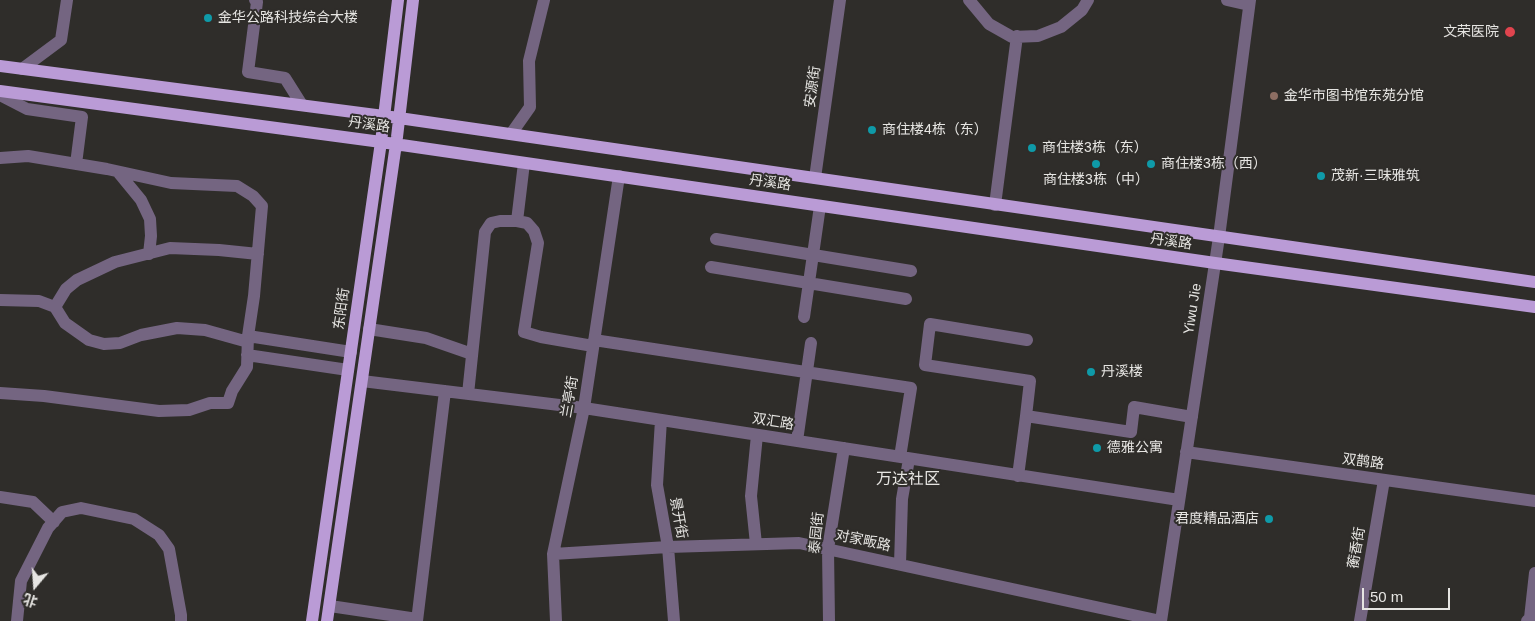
<!DOCTYPE html>
<meta charset="utf-8">
<style>
body{margin:0}
#map{position:relative;width:1535px;height:621px;overflow:hidden;background:#2f2d2a;font-family:Helvetica,"Noto Sans SC",sans-serif}
canvas{display:block}
.north{position:absolute;left:10px;top:561px;width:50px;height:50px;-webkit-text-stroke:4px #2f2d2a;paint-order:stroke;rotate:198deg;font-size:14px;font-weight:700;line-height:20px;text-align:center;color:#e6e5e2}
.north::after{content:'';display:block;margin:auto;width:18px;height:22px;background:#e6e5e2;clip-path:polygon(50% 0,100% 100%,50% 72%,0 100%)}
.scale{position:absolute;left:1362px;top:588px;width:88px;height:22px;box-sizing:border-box;border:2px solid #e6e5e2;border-top:0;padding-left:6px;font-size:15px;line-height:18px;white-space:nowrap;color:#e6e5e2;-webkit-text-stroke:4px #2f2d2a;paint-order:stroke}
</style>
<div id="map">
<canvas width="1535" height="621"></canvas>
<div class="north">北</div>
<div class="scale">50 m</div>
</div>
<script>
const g = document.querySelector('canvas').getContext('2d');
g.lineJoin = 'round';
const toPath = rows => new Path2D(rows.map(r => 'M' + r).join(''));
function stroke(path, color, width, dash) { g.strokeStyle = color; g.lineWidth = width; g.lineCap = dash ? 'butt' : 'round'; g.setLineDash(dash || []); g.stroke(path); }
function drawText(font, color, halo, rows, align = 'center') {
  g.font = font + ' Helvetica,"Noto Sans SC",sans-serif'; g.lineWidth = 4; g.setLineDash([]); g.textBaseline = 'middle'; g.strokeStyle = halo; g.fillStyle = color; for (const [text, x, y, turn = 0] of rows) {
    g.save(); g.translate(x, y); g.rotate((+turn || 0) * Math.PI / 180); g.textAlign = isNaN(turn) ? turn : align; if (halo) g.strokeText(text, 0, 0); g.fillText(text, 0, 0); g.restore();
  }
}
const minor = toPath([
 [255,0,257,2,248,72,285,78,302,105],
 [969,0,989,24,1012,37,1038,36,1061,27,1082,10,1088,0],
 [1227,0,1249,5],
 [22,69,61,40,67,0],
 [0,95,27,109,82,117,76,164],
 [511,134,530,107,529,61,544,0],
 [0,158,28,156,107,169,171,183,237,186,253,196,262,206,254,296,248,336,247,367,232,391,228,403,210,403,189,410,159,411,44,396,0,393],
 [118,172,141,200,150,219,151,236,149,254],
 [815,178,840,0],
 [995,205,1017,36],
 [517,221,524,163],
 [716,239,911,271],
 [711,267,906,299],
 [0,300,39,301,55,307,65,323,89,340,104,344,120,343,141,335,177,328,205,330,248,342],
 [55,307,66,289,77,280,115,262,170,248,219,250,258,254],
 [804,317,820,206],
 [369,329,426,338,472,354],
 [248,336,351,352],
 [594,340,911,388,900,457],
 [247,355,348,370],
 [362,381,584,408,1179,500],
 [468,394,485,232,491,223,500,221,517,221,527,223,534,231,538,243,524,332,541,337,593,346],
 [1026,416,1030,381,925,365,930,324,1027,340],
 [661,420,657,485,668,547,674,621],
 [797,441,811,343],
 [1186,452,1535,501],
 [1018,476,1026,416,1131,432,1134,407,1192,417],
 [0,497,33,502,54,522],
 [756,544,751,496,757,435],
 [553,554,668,547,799,543,1161,621],
 [900,564,902,499,909,459],
 [330,606,417,619],
 [17,621,21,581,48,528,62,512,81,508,134,519,159,535,169,549,181,615,181,621],
 [417,621,445,391],
 [556,621,553,554,584,408,619,176],
 [829,621,828,549,844,448],
 [1161,621,1219,237,1250,0],
 [1360,621,1384,480],
 [1527,621,1530,618,1535,573]
]);
const major = toPath([
 [0,66,399,118,1535,282],
 [0,91,381,142,1215,263,1535,307],
 [312,621,381,142,398,0],
 [327,621,397,137,413,0]
]);
const markers = [
 [208,18,5,"#0f9aa8"],
 [1510,32,6,"#e0444e"],
 [1274,96,5,"#8d6e63"],
 [872,130,5,"#0f9aa8"],
 [1032,148,5,"#0f9aa8"],
 [1096,164,5,"#0f9aa8"],
 [1151,164,5,"#0f9aa8"],
 [1321,176,5,"#0f9aa8"],
 [1091,372,5,"#0f9aa8"],
 [1097,448,5,"#0f9aa8"],
 [1269,519,5,"#0f9aa8"]
];
const poiNames = [
 ["金华公路科技综合大楼",218,18],
 ["文荣医院",1499,32,"right"],
 ["金华市图书馆东苑分馆",1284,96],
 ["商住楼4栋（东）",882,130],
 ["商住楼3栋（东）",1042,148],
 ["商住楼3栋（西）",1161,164],
 ["茂新·三味雅筑",1331,176],
 ["商住楼3栋（中）",1096,180,"center"],
 ["丹溪楼",1101,372],
 ["德雅公寓",1107,448],
 ["君度精品酒店",1259,519,"right"]
];
const streetNames = [
 ["安源街",813,87,-82],
 ["丹溪路",369,125,8],
 ["丹溪路",770,183,8],
 ["丹溪路",1171,242,8],
 ["东阳街",342,309,-82],
 ["Yiwu Jie",1193,309,-81],
 ["兰亭街",570,397,-80],
 ["双汇路",773,422,9],
 ["双鹊路",1363,462,8],
 ["景开街",678,518,80],
 ["泰园街",817,533,-84],
 ["对家畈路",863,541,12],
 ["蘅香街",1357,548,-80]
];
const quarterNames = [
 ["万达社区",908,480]
];
stroke(minor, '#746581', 12);
stroke(major, '#ba9bd6', 12);
for (const [x, y, r, color] of markers) { const dot = new Path2D(); dot.arc(x, y, r, 0, 2 * Math.PI); g.fillStyle = color; g.fill(dot); stroke(dot, '#2f2d2a', 2); }
drawText('14px', '#e6e5e2', '#2f2d2a', poiNames, 'left');
drawText('14px', '#e6e5e2', '#2f2d2a', streetNames);
drawText('16px', '#e6e5e2', '#2f2d2a', quarterNames);
</script>
